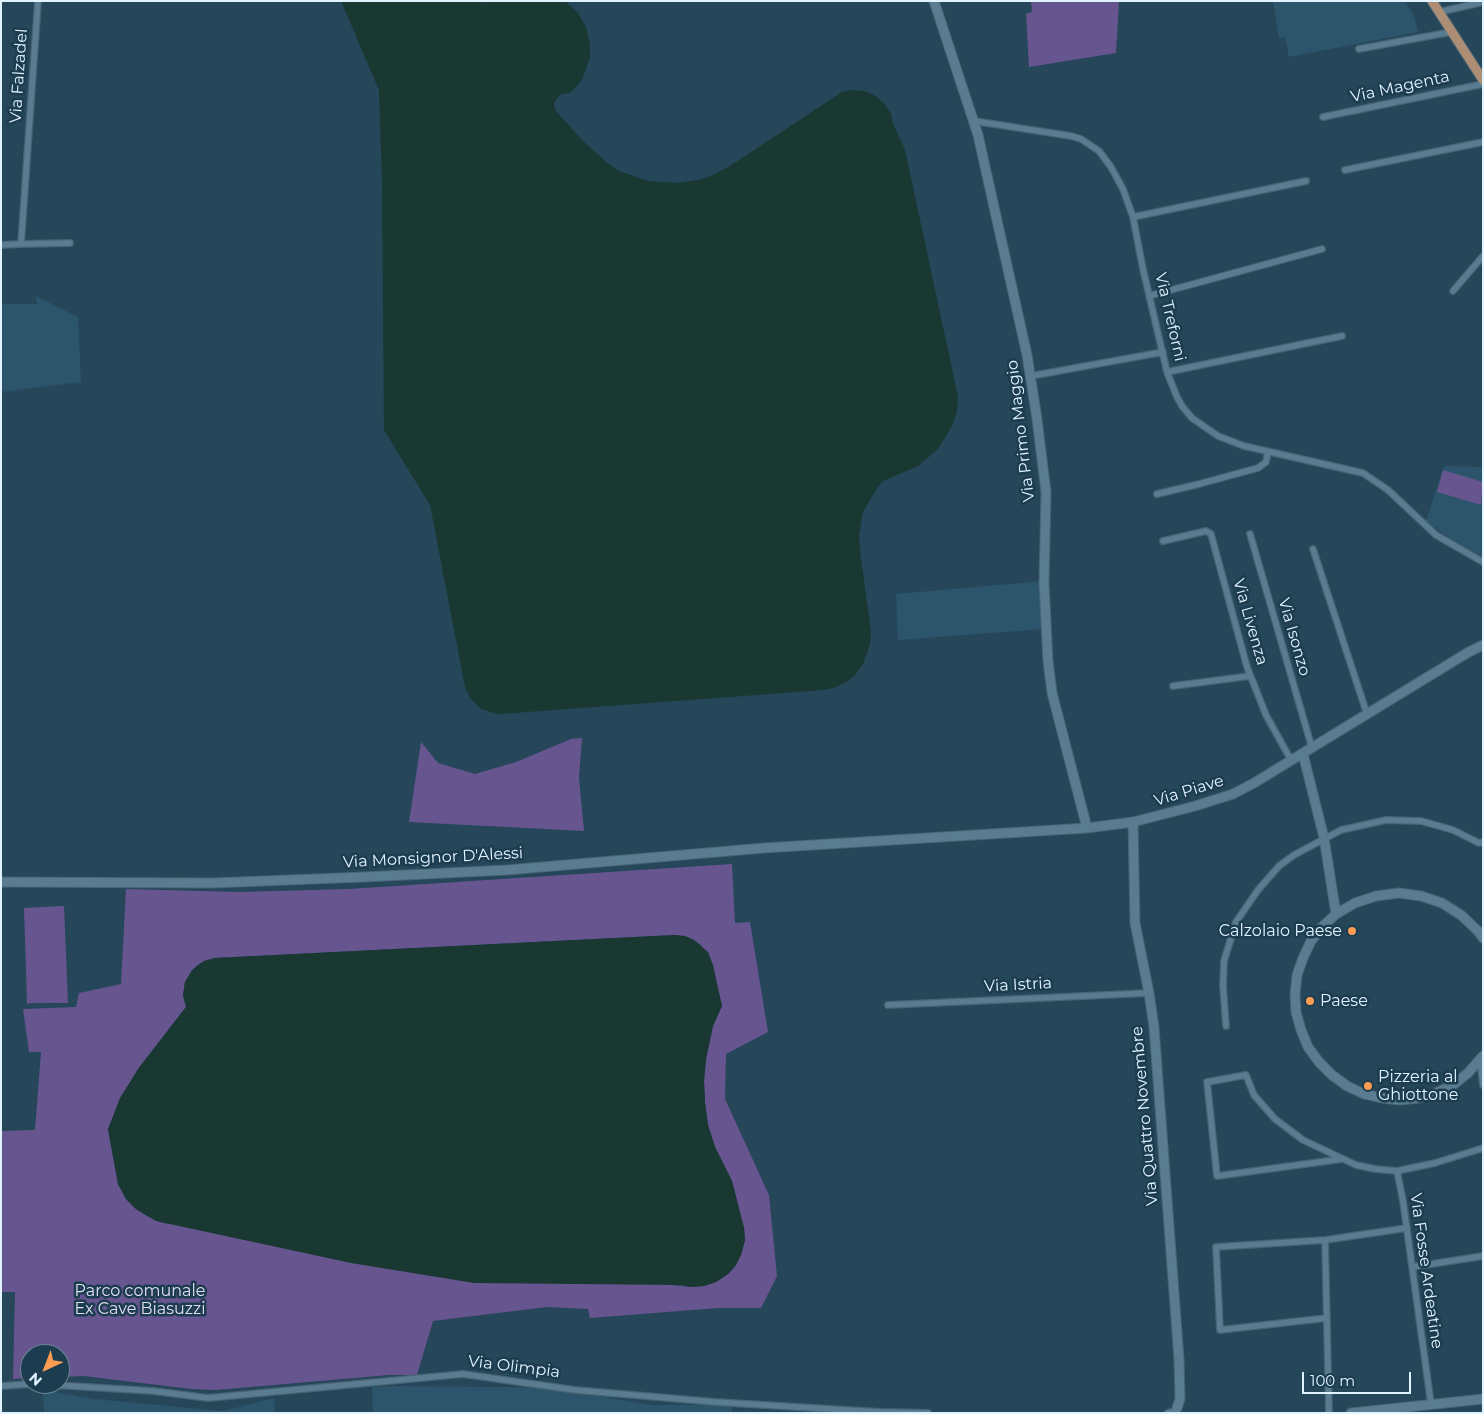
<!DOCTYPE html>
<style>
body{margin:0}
#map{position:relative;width:1484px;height:1414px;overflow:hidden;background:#26465a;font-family:Montserrat,sans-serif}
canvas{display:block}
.frame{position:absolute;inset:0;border:2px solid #e1f3ff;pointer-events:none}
.north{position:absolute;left:20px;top:1344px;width:50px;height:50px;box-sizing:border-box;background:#1c3c4f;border:1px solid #6b8595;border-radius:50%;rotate:223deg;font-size:14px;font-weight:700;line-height:20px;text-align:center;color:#e1f3ff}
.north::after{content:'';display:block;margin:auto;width:18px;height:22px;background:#fc9d53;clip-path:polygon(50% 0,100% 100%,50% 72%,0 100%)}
.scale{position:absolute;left:1302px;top:1372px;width:109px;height:22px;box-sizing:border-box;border:2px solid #e1f3ff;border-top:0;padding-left:6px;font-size:15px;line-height:18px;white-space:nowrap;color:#e1f3ff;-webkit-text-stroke:4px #1c3c4f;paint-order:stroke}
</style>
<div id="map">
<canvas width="1484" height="1414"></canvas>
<div class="frame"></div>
<div class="north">N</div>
<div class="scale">100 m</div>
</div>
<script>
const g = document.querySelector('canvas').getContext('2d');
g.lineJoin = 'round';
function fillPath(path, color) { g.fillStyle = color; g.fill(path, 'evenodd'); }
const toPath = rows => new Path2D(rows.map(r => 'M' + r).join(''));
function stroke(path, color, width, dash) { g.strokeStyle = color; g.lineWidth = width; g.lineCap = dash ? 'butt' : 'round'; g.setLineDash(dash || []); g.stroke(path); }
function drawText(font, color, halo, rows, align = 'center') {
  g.font = font + ' Montserrat,sans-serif'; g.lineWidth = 5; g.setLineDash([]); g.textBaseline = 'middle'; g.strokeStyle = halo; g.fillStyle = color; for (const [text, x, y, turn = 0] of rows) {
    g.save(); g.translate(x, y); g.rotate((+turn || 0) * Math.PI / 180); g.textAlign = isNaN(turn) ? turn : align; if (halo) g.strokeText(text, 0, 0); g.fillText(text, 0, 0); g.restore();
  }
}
const built = toPath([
 [1273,1,1405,1,1414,15,1418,32,1289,57,1285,37,1279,38],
 [36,296,78,317,81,382,1,392,1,304,37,304],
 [1444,466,1483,467,1483,557,1453,541,1426,521],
 [1043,581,1044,629,898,640,896,594],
 [389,1386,514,1387,565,1390,651,1405,732,1405,732,1413,373,1413,372,1387],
 [43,1390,95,1399,223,1411,274,1398,275,1413,44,1413]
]);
const green = toPath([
 [1031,1,1119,1,1116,53,1029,67,1026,14,1032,12],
 [1443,470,1483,482,1481,505,1437,492],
 [582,738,579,778,584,831,409,822,421,742,438,763,475,774,516,762,571,739],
 [732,864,735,923,750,922,768,1032,726,1054,725,1099,769,1195,777,1276,761,1308,718,1308,590,1318,588,1309,547,1307,433,1321,417,1375,389,1375,216,1390,191,1389,84,1376,60,1377,60,1354,30,1354,30,1378,13,1379,15,1292,1,1292,1,1131,35,1130,41,1052,29,1052,23,1009,76,1007,79,993,121,984,126,889,239,892,349,889],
 [675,935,690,938,701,945,722,1005,713,1026,706,1059,704,1081,705,1103,708,1125,715,1147,732,1181,744,1228,745,1240,741,1255,734,1268,728,1274,716,1282,704,1286,689,1287,163,1223,147,1216,136,1209,126,1199,118,1184,108,1129,138,1069,186,1007,183,995,185,982,196,966,204,961,214,958],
 [64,906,68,1003,31,1003,27,1004,24,908]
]);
const water = toPath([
 [341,1,480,1,482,3,496,1,565,1,578,13,586,27,590,44,590,57,582,80,570,93,562,94,556,99,554,104,556,111,583,141,605,161,619,171,648,181,677,183,698,180,711,176,730,166,842,92,852,90,864,91,874,95,884,103,891,114,893,124,905,150,958,397,957,412,952,426,938,449,918,466,883,481,877,488,863,512,859,535,860,551,871,632,870,644,863,664,854,676,846,682,836,687,824,690,500,714,493,713,481,709,471,699,465,687,430,505,384,430,382,180,379,90],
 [675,935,685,936,694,940,708,952,713,965,722,1006,713,1026,706,1059,704,1081,705,1103,708,1125,715,1147,732,1181,744,1228,745,1240,741,1255,736,1265,728,1274,716,1282,704,1286,692,1287,681,1285,474,1283,351,1263,156,1221,136,1209,126,1199,118,1184,108,1129,120,1098,138,1069,186,1007,183,995,185,982,192,970,204,961,216,958]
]);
const street = toPath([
 [1439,12,1483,2],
 [1359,49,1451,32],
 [1323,117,1483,84],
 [974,121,1071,136,1081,139,1099,151,1111,167,1123,189,1133,217,1143,269,1167,372,1177,397,1182,406,1192,418,1218,436,1244,446,1363,473,1388,490,1436,535,1483,562],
 [1345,170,1483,142],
 [1133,217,1306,181],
 [21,244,70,243],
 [1,245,21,244,38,1],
 [1453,291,1483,256],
 [1149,296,1322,249],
 [1167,372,1342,336],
 [1031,376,1163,352],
 [1157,494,1199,484,1258,468,1266,462,1268,452],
 [1250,534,1312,748],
 [1163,541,1206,531,1211,534,1247,667,1266,715,1291,760],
 [1313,549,1367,714],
 [1173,686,1250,676],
 [888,1005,1149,993],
 [1226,1026,1223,986,1224,961,1236,922,1258,890,1279,866,1294,855,1341,830,1386,820,1421,821,1453,830,1479,843,1483,842],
 [1480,1060,1483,1085],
 [1342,1159,1217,1176,1207,1082,1246,1075,1254,1095,1275,1119,1303,1140,1356,1165,1375,1169,1397,1171,1435,1163,1483,1148],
 [1397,1171,1403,1201,1431,1404],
 [1325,1240,1329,1413],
 [1412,1267,1483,1256],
 [1327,1318,1220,1330,1216,1247,1325,1240,1407,1228],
 [38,1384,153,1391,208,1398,463,1374,575,1390,715,1402,880,1412,928,1413],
 [1,1386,30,1384],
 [1168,1413,1172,1412]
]);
const secondary = toPath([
 [934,1,978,135,1027,355,1037,419,1046,492,1044,583,1048,661,1052,693,1087,828],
 [1303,754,1324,838,1336,914],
 [1133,822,1135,923,1149,993,1154,1027,1179,1359,1180,1399,1177,1408],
 [1,882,213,883,364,877,507,870,764,848,1087,828,1133,822,1195,806,1233,794,1254,783,1467,653,1483,645],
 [1483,938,1477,930,1461,915,1442,903,1421,896,1399,893,1376,896,1355,903,1336,914,1322,927,1311,941,1303,958,1297,975,1295,994,1296,1012,1301,1030,1308,1047,1319,1062,1332,1075,1347,1086,1364,1094,1382,1098,1400,1100,1419,1098,1436,1093,1453,1085,1468,1073,1483,1056],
 [1351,1413,1483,1399]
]);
const primary = toPath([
 [1432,1,1483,80]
]);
const markers = [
 [1352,931,5,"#fc9d53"],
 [1310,1001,5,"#fc9d53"],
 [1368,1086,5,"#fc9d53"]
];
const streetNames = [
 ["Via Falzadel",19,76,-86],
 ["Via Magenta",1400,87,-12],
 ["Via Treforni",1170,317,77],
 ["Via Primo Maggio",1021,431,-97],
 ["Via Livenza",1250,622,74],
 ["Via Isonzo",1294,637,74],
 ["Via Piave",1189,791,-17],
 ["Via Monsignor D'Alessi",433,858,-3],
 ["Via Istria",1018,985,-3],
 ["Via Quattro Novembre",1145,1116,-95],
 ["Via Fosse Ardeatine",1426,1271,82],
 ["Via Olimpia",514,1367,7]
];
const poiNames = [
 ["Calzolaio Paese",1342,931,"right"],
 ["Paese",1320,1001],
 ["Pizzeria al",1378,1077],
 ["Ghiottone",1378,1095]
];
const parkNames = [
 ["Parco comunale",140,1291],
 ["Ex Cave Biasuzzi",140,1309]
];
fillPath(built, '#2c546a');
fillPath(green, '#66558f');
fillPath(water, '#183831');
stroke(street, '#476474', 8);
stroke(secondary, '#476474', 11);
stroke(primary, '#476474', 11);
stroke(street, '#5a7c91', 5.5);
stroke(secondary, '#5a7c91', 9);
stroke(primary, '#ad8d73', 9);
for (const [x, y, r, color] of markers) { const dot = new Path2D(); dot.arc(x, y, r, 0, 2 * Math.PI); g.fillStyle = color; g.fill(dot); stroke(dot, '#1c3c4f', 2); }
drawText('16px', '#e1f3ff', '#1c3c4f', streetNames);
drawText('16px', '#e1f3ff', '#1c3c4f', poiNames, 'left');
drawText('16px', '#e2ddf1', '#1c3c4f', parkNames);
</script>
